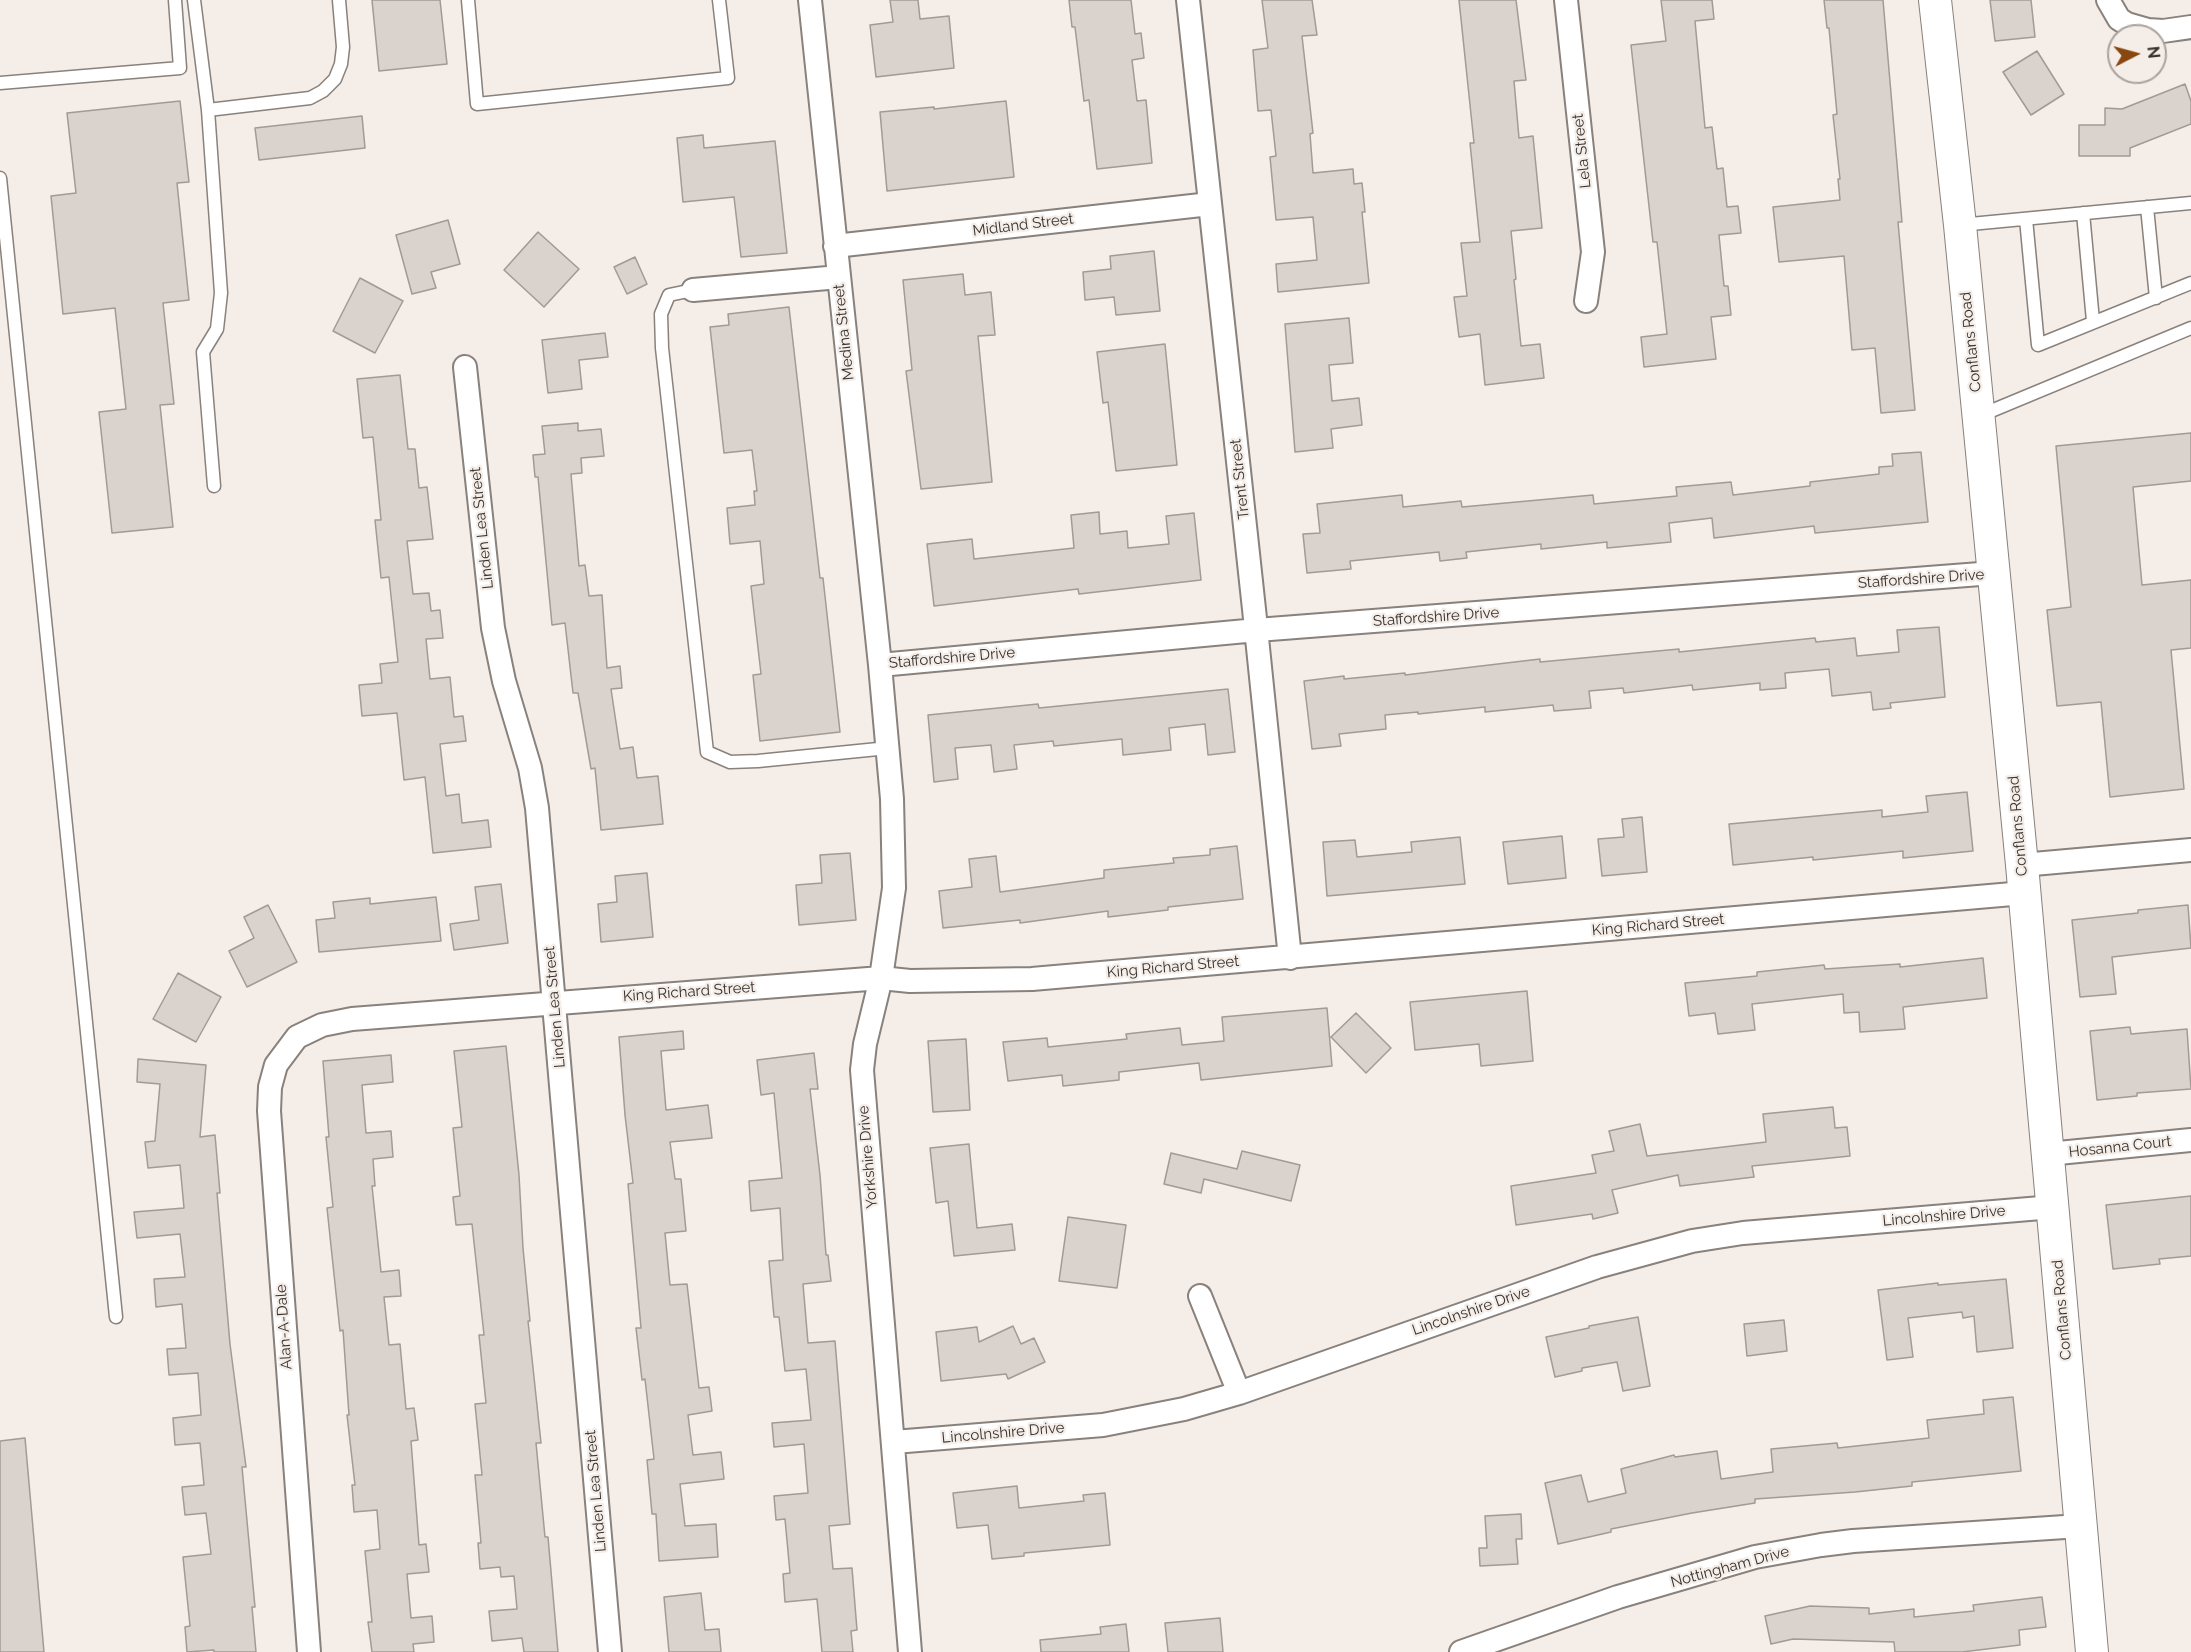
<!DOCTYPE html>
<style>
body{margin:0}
#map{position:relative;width:2191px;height:1652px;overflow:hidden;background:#f5ede7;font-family:Raleway,sans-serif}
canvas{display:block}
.north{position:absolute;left:2107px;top:24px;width:60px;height:60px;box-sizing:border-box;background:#f5ede7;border:2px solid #a9a29e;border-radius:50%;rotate:84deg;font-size:16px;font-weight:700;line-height:24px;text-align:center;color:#363230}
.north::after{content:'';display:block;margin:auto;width:21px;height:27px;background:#884711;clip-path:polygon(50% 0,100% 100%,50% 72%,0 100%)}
</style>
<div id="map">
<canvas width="2191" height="1652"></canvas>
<div class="north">N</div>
</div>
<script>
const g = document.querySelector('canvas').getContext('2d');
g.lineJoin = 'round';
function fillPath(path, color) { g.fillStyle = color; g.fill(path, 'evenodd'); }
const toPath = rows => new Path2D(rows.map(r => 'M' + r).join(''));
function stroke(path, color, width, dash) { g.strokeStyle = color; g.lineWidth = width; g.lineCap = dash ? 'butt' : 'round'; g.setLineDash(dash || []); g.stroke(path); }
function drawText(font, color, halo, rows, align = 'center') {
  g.font = font + ' Raleway,sans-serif'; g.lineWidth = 4.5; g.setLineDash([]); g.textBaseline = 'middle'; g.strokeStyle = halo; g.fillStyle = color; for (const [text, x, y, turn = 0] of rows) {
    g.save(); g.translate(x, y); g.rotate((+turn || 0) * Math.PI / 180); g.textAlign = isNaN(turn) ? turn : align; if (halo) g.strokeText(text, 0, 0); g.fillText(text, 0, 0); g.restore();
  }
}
const building = toPath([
 [372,0,440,0,447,64,379,71,372,0],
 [890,0,918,0,920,19,949,16,954,68,876,77,870,25,893,22,890,0],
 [1069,0,1131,0,1135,34,1141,33,1144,58,1132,60,1137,101,1146,100,1152,163,1097,169,1089,100,1084,101,1075,27,1072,27,1069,0],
 [1262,0,1312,0,1317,35,1302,36,1313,133,1310,134,1313,173,1353,169,1354,184,1362,183,1365,212,1362,212,1369,283,1278,292,1276,264,1317,260,1313,217,1276,220,1270,157,1276,156,1271,110,1258,111,1253,50,1268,48,1262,0],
 [1459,0,1516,0,1526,80,1514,81,1519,138,1533,136,1542,228,1511,231,1516,279,1514,280,1521,346,1540,344,1544,378,1485,385,1480,334,1459,337,1454,297,1467,296,1461,243,1480,242,1470,143,1474,143,1459,0],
 [1661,0,1712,0,1714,19,1695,21,1705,128,1712,127,1717,169,1723,168,1727,207,1738,206,1741,233,1719,235,1724,286,1728,286,1731,315,1711,317,1716,359,1644,367,1641,337,1667,334,1657,242,1653,242,1631,45,1666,41,1661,0],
 [1824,0,1883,0,1902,222,1898,222,1915,410,1881,413,1875,348,1852,350,1844,256,1779,262,1773,207,1840,200,1838,179,1840,179,1833,115,1837,114,1829,28,1827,28,1824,0],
 [1990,0,2031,0,2035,37,1995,41,1990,0],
 [2037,51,2064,94,2031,115,2003,72,2037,51],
 [2185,84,2191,101,2191,124,2130,148,2130,156,2079,156,2079,125,2105,125,2105,108,2122,109,2185,84],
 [180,101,189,182,177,183,189,300,163,303,174,404,160,405,173,527,112,533,99,412,126,409,115,308,63,314,51,196,76,193,67,113,180,101],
 [1006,101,1014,177,887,191,880,112,934,107,934,109,1006,101],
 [362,116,365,148,259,160,255,128,362,116],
 [703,135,704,148,775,141,787,253,741,257,734,197,683,202,677,138,703,135],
 [448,220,460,264,431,272,436,288,412,294,396,235,448,220],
 [538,232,579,269,544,307,504,270,538,232],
 [1154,251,1160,311,1116,315,1114,297,1085,300,1083,272,1111,269,1110,256,1154,251],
 [635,257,647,284,627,294,614,267,635,257],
 [963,274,965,295,991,292,995,335,978,336,992,482,921,489,906,371,912,370,903,280,963,274],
 [360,278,403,301,375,353,333,331,360,278],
 [789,307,820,578,823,578,840,732,760,741,753,675,761,674,751,586,764,584,760,541,730,544,727,508,755,505,754,491,757,491,752,450,724,453,710,327,729,325,728,314,789,307],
 [1349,318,1353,363,1329,365,1332,401,1359,398,1362,425,1331,429,1333,448,1295,452,1285,324,1349,318],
 [605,333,608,357,579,360,582,389,548,393,542,340,605,333],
 [1165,344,1177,465,1116,471,1108,402,1103,403,1097,352,1165,344],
 [400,375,408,449,415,449,419,488,427,487,433,539,407,541,413,594,429,593,431,611,440,610,443,638,426,639,430,679,450,677,454,717,463,716,466,741,440,744,446,796,459,794,462,823,488,820,491,847,433,853,425,777,404,780,397,713,362,716,359,685,382,683,380,664,398,662,389,577,381,578,375,520,381,520,373,437,363,438,357,379,400,375],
 [578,423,578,431,601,429,604,456,581,458,582,473,571,474,579,566,585,565,589,596,602,595,607,668,620,666,622,688,611,689,620,749,633,747,637,778,658,776,663,824,601,830,595,768,591,769,578,693,573,693,565,623,552,625,538,477,535,477,533,455,545,454,542,426,578,423],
 [2191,433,2191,481,2133,487,2142,585,2191,580,2191,648,2171,650,2184,789,2110,797,2101,702,2057,706,2047,610,2071,607,2056,446,2191,433],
 [1921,452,1928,522,1815,533,1814,526,1714,538,1712,518,1669,523,1671,542,1607,548,1607,542,1541,549,1541,544,1466,552,1467,558,1440,561,1439,552,1350,561,1351,569,1307,573,1303,534,1320,533,1317,504,1402,495,1403,507,1461,501,1462,507,1593,495,1594,504,1677,496,1676,487,1731,482,1733,495,1810,486,1810,482,1879,474,1879,467,1893,466,1892,454,1921,452],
 [1099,512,1100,534,1127,531,1128,548,1169,544,1166,516,1194,513,1201,580,1079,594,1078,589,934,606,927,544,972,539,974,559,1074,548,1071,515,1099,512],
 [1939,627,1945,697,1890,703,1891,708,1873,710,1871,692,1832,696,1829,669,1785,673,1786,688,1760,690,1760,683,1693,690,1692,685,1624,693,1623,688,1589,691,1591,708,1554,711,1553,705,1485,712,1485,707,1418,714,1418,712,1385,715,1386,729,1339,734,1341,746,1312,749,1304,681,1344,676,1344,679,1405,673,1405,675,1540,659,1540,662,1679,649,1679,652,1815,638,1816,642,1855,638,1857,656,1899,652,1897,630,1939,627],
 [1228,689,1235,752,1208,755,1205,724,1169,728,1171,750,1123,755,1122,739,1054,746,1053,741,1014,745,1017,769,994,772,991,745,955,748,958,779,934,782,928,715,1038,704,1039,708,1228,689],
 [1967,792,1973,851,1903,858,1903,851,1813,860,1813,857,1733,865,1729,824,1882,810,1882,817,1928,812,1926,796,1967,792],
 [1642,817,1647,872,1602,876,1598,839,1624,837,1622,819,1642,817],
 [1562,836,1566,878,1508,884,1503,842,1562,836],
 [1460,837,1465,884,1327,896,1323,842,1355,840,1357,857,1412,852,1411,842,1460,837],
 [1237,846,1243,899,1168,907,1168,910,1108,917,1108,911,1020,923,1020,920,943,928,939,891,972,887,969,859,996,856,1000,892,1104,878,1104,870,1174,863,1173,858,1210,855,1210,849,1237,846],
 [850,853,856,920,799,925,796,885,822,883,820,855,850,853],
 [647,873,653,937,601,942,598,904,617,902,615,876,647,873],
 [501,884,508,943,454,950,450,924,479,920,475,887,501,884],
 [436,897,441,941,319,952,316,920,335,918,333,902,370,898,370,904,436,897],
 [268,905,297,962,247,987,229,951,254,938,244,917,268,905],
 [2188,905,2191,948,2112,957,2116,994,2080,997,2072,920,2138,913,2138,910,2188,905],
 [1983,958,1987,998,1903,1007,1905,1029,1860,1032,1859,1012,1844,1013,1843,994,1752,1004,1755,1030,1718,1034,1715,1013,1689,1016,1685,983,1757,976,1757,972,1824,965,1825,969,1900,964,1900,967,1983,958],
 [178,973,221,997,196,1042,153,1019,178,973],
 [1527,991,1533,1061,1481,1066,1479,1044,1415,1050,1410,1002,1527,991],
 [1327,1008,1332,1066,1201,1080,1199,1063,1119,1072,1119,1080,1063,1086,1062,1075,1008,1081,1003,1042,1047,1038,1048,1047,1127,1039,1126,1034,1180,1028,1182,1045,1224,1041,1222,1017,1327,1008],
 [1356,1013,1391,1048,1366,1073,1331,1037,1356,1013],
 [2130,1027,2131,1034,2187,1029,2191,1089,2137,1093,2137,1096,2097,1100,2090,1031,2130,1027],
 [683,1031,684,1049,661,1051,666,1110,708,1105,712,1138,670,1142,675,1179,681,1179,686,1231,665,1233,670,1285,687,1284,699,1388,709,1387,712,1411,688,1415,693,1455,721,1452,724,1479,680,1484,685,1526,716,1524,718,1557,659,1561,656,1514,652,1514,647,1460,654,1459,645,1379,642,1380,636,1328,641,1328,628,1184,633,1183,625,1115,619,1037,683,1031],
 [966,1039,970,1110,933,1112,928,1041,966,1039],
 [506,1046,519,1175,523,1248,530,1321,528,1321,541,1443,536,1443,545,1537,548,1537,558,1652,524,1652,522,1638,492,1641,489,1611,517,1609,514,1576,501,1577,500,1567,480,1569,478,1543,481,1543,475,1475,482,1475,475,1404,486,1403,479,1335,484,1335,472,1224,456,1225,453,1197,460,1196,453,1128,462,1127,454,1051,506,1046],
 [814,1053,818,1089,810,1089,820,1175,826,1255,828,1255,831,1281,803,1284,808,1343,835,1341,850,1524,829,1526,833,1569,852,1568,857,1630,851,1631,853,1652,822,1652,817,1599,785,1602,783,1574,790,1573,785,1519,776,1520,774,1496,808,1493,804,1444,774,1447,772,1423,811,1420,806,1369,785,1371,779,1317,774,1317,769,1261,783,1260,780,1208,751,1211,749,1181,782,1178,774,1093,761,1095,757,1060,814,1053],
 [391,1055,393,1082,362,1085,366,1133,391,1131,393,1157,373,1159,375,1186,372,1186,381,1272,399,1270,401,1296,384,1297,389,1345,400,1344,406,1409,414,1408,418,1440,411,1441,419,1545,426,1544,429,1572,407,1574,411,1618,432,1616,434,1642,413,1644,414,1652,372,1652,368,1622,372,1622,365,1551,380,1549,377,1510,354,1512,352,1485,355,1485,347,1415,349,1415,343,1330,340,1331,327,1208,333,1207,326,1137,329,1137,323,1061,391,1055],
 [138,1059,206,1065,200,1137,215,1135,220,1193,217,1193,230,1344,246,1467,242,1467,255,1607,252,1607,256,1652,214,1652,214,1650,187,1652,185,1627,190,1626,183,1557,211,1554,206,1513,185,1515,182,1487,204,1485,200,1443,175,1445,173,1418,201,1415,198,1373,169,1375,167,1349,186,1348,182,1304,156,1307,154,1279,185,1277,180,1234,137,1238,134,1212,184,1208,180,1165,148,1168,145,1142,155,1141,160,1084,137,1082,138,1059],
 [1833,1107,1835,1128,1847,1127,1850,1156,1752,1166,1754,1177,1680,1186,1678,1175,1612,1190,1618,1213,1593,1219,1592,1214,1516,1225,1511,1186,1596,1173,1592,1155,1614,1151,1609,1131,1640,1124,1647,1156,1766,1142,1763,1114,1833,1107],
 [969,1144,977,1228,1012,1224,1015,1250,954,1256,948,1201,936,1203,930,1148,969,1144],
 [1242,1151,1300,1165,1291,1201,1204,1179,1201,1193,1164,1184,1171,1153,1237,1169,1242,1151],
 [2191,1196,2191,1256,2159,1259,2160,1264,2113,1269,2106,1205,2191,1196],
 [1068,1217,1126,1225,1117,1288,1059,1281,1068,1217],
 [2006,1279,2013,1348,1977,1352,1974,1316,1963,1318,1962,1312,1908,1318,1913,1357,1887,1360,1878,1290,1938,1283,1938,1285,2006,1279],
 [1638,1317,1650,1386,1623,1391,1617,1362,1582,1368,1582,1371,1555,1377,1546,1337,1589,1328,1589,1326,1638,1317],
 [1784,1320,1787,1351,1747,1356,1744,1324,1784,1320],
 [1013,1326,1021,1344,1034,1338,1045,1362,1008,1379,1006,1374,941,1381,936,1332,977,1327,979,1342,1013,1326],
 [2013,1397,2021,1471,1912,1482,1912,1486,1855,1492,1755,1499,1755,1503,1692,1513,1611,1529,1611,1532,1558,1544,1545,1483,1581,1475,1588,1502,1626,1493,1621,1469,1674,1455,1675,1457,1717,1451,1721,1479,1773,1472,1771,1449,1837,1443,1838,1448,1929,1438,1927,1420,1984,1414,1983,1400,2013,1397],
 [25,1438,44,1652,0,1652,0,1441,25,1438],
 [1017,1486,1019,1508,1084,1501,1083,1495,1105,1493,1110,1545,1024,1553,1024,1556,992,1559,988,1525,957,1528,953,1493,1017,1486],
 [1521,1514,1522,1539,1516,1539,1518,1564,1480,1566,1479,1548,1487,1548,1485,1516,1521,1514],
 [701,1593,705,1630,719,1629,721,1652,669,1652,664,1597,701,1593],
 [2042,1597,2046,1627,2019,1630,2020,1645,1962,1652,1895,1652,1894,1642,1793,1639,1771,1644,1765,1616,1810,1606,1869,1608,1869,1614,1914,1609,1914,1617,1974,1611,1973,1605,2042,1597],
 [1220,1618,1223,1652,1168,1652,1165,1623,1220,1618],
 [1126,1624,1129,1652,1041,1652,1040,1640,1101,1634,1100,1627,1126,1624]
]);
const lane = toPath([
 [194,0,208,110],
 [468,0,477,104,728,78,719,0],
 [0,83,180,68,175,0],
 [0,178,116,1317],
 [2147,207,2156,298],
 [2083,213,2093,321],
 [2026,219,2038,345,2191,283],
 [1960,225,2191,203],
 [693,290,669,295,661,314,662,348,707,752,730,762,758,761,888,748],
 [1979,416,2191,328],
 [214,486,203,352,217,329,221,293,208,110,310,98,323,91,335,79,341,64,343,47,339,0]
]);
const street = toPath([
 [810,0,880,665,892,799,894,888,881,978,865,1044,862,1070,910,1652],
 [1188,0,1254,609,1290,958],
 [1566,0,1593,252,1586,301],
 [2108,0,2119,19,2127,24,2148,30,2163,31,2191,27],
 [835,246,1210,204],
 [693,290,839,277],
 [465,367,493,628,504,681,530,768,537,808,610,1652],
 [880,665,1257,630,1993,573],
 [2022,865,2191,850],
 [2048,1154,2191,1140],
 [1200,1296,1239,1393],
 [894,1442,1103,1425,1184,1409,1239,1393,1597,1267,1692,1241,1743,1233,2053,1207],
 [309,1652,269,1111,270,1087,276,1065,297,1037,322,1025,352,1019,881,978,910,981,1032,979,2024,893],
 [1461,1652,1618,1597,1755,1557,1821,1545,1853,1541,2080,1526]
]);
const secondary = toPath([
 [1935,0,1960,225,2022,865,2092,1652]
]);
const streetNames = [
 ["Lela Street",1582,151,-96],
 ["Midland Street",1023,225,-7],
 ["Medina Street",844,332,-96],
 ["Conflans Road",1971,342,-96],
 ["Trent Street",1240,479,-96],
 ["Linden Lea Street",482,528,-96],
 ["Staffordshire Drive",1921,579,-4],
 ["Staffordshire Drive",1436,617,-4],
 ["Staffordshire Drive",952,658,-5],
 ["Conflans Road",2018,826,-95],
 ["King Richard Street",1658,925,-5],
 ["King Richard Street",1173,967,-5],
 ["King Richard Street",689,992,-4],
 ["Linden Lea Street",555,1007,-95],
 ["Hosanna Court",2120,1147,-6],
 ["Yorkshire Drive",868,1157,-95],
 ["Lincolnshire Drive",1944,1216,-5],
 ["Conflans Road",2062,1310,-95],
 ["Lincolnshire Drive",1471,1311,-19],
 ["Alan-A-Dale",284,1327,-94],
 ["Lincolnshire Drive",1003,1433,-5],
 ["Linden Lea Street",596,1491,-95],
 ["Nottingham Drive",1730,1567,-15]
];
fillPath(building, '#dad2cd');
stroke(building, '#a19a95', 1.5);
stroke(lane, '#89817c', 15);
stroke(street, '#89817c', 26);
stroke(secondary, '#89817c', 34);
stroke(lane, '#fff', 12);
stroke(street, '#fff', 22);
stroke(secondary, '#fff', 32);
drawText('15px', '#363230', '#f5ede7', streetNames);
</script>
